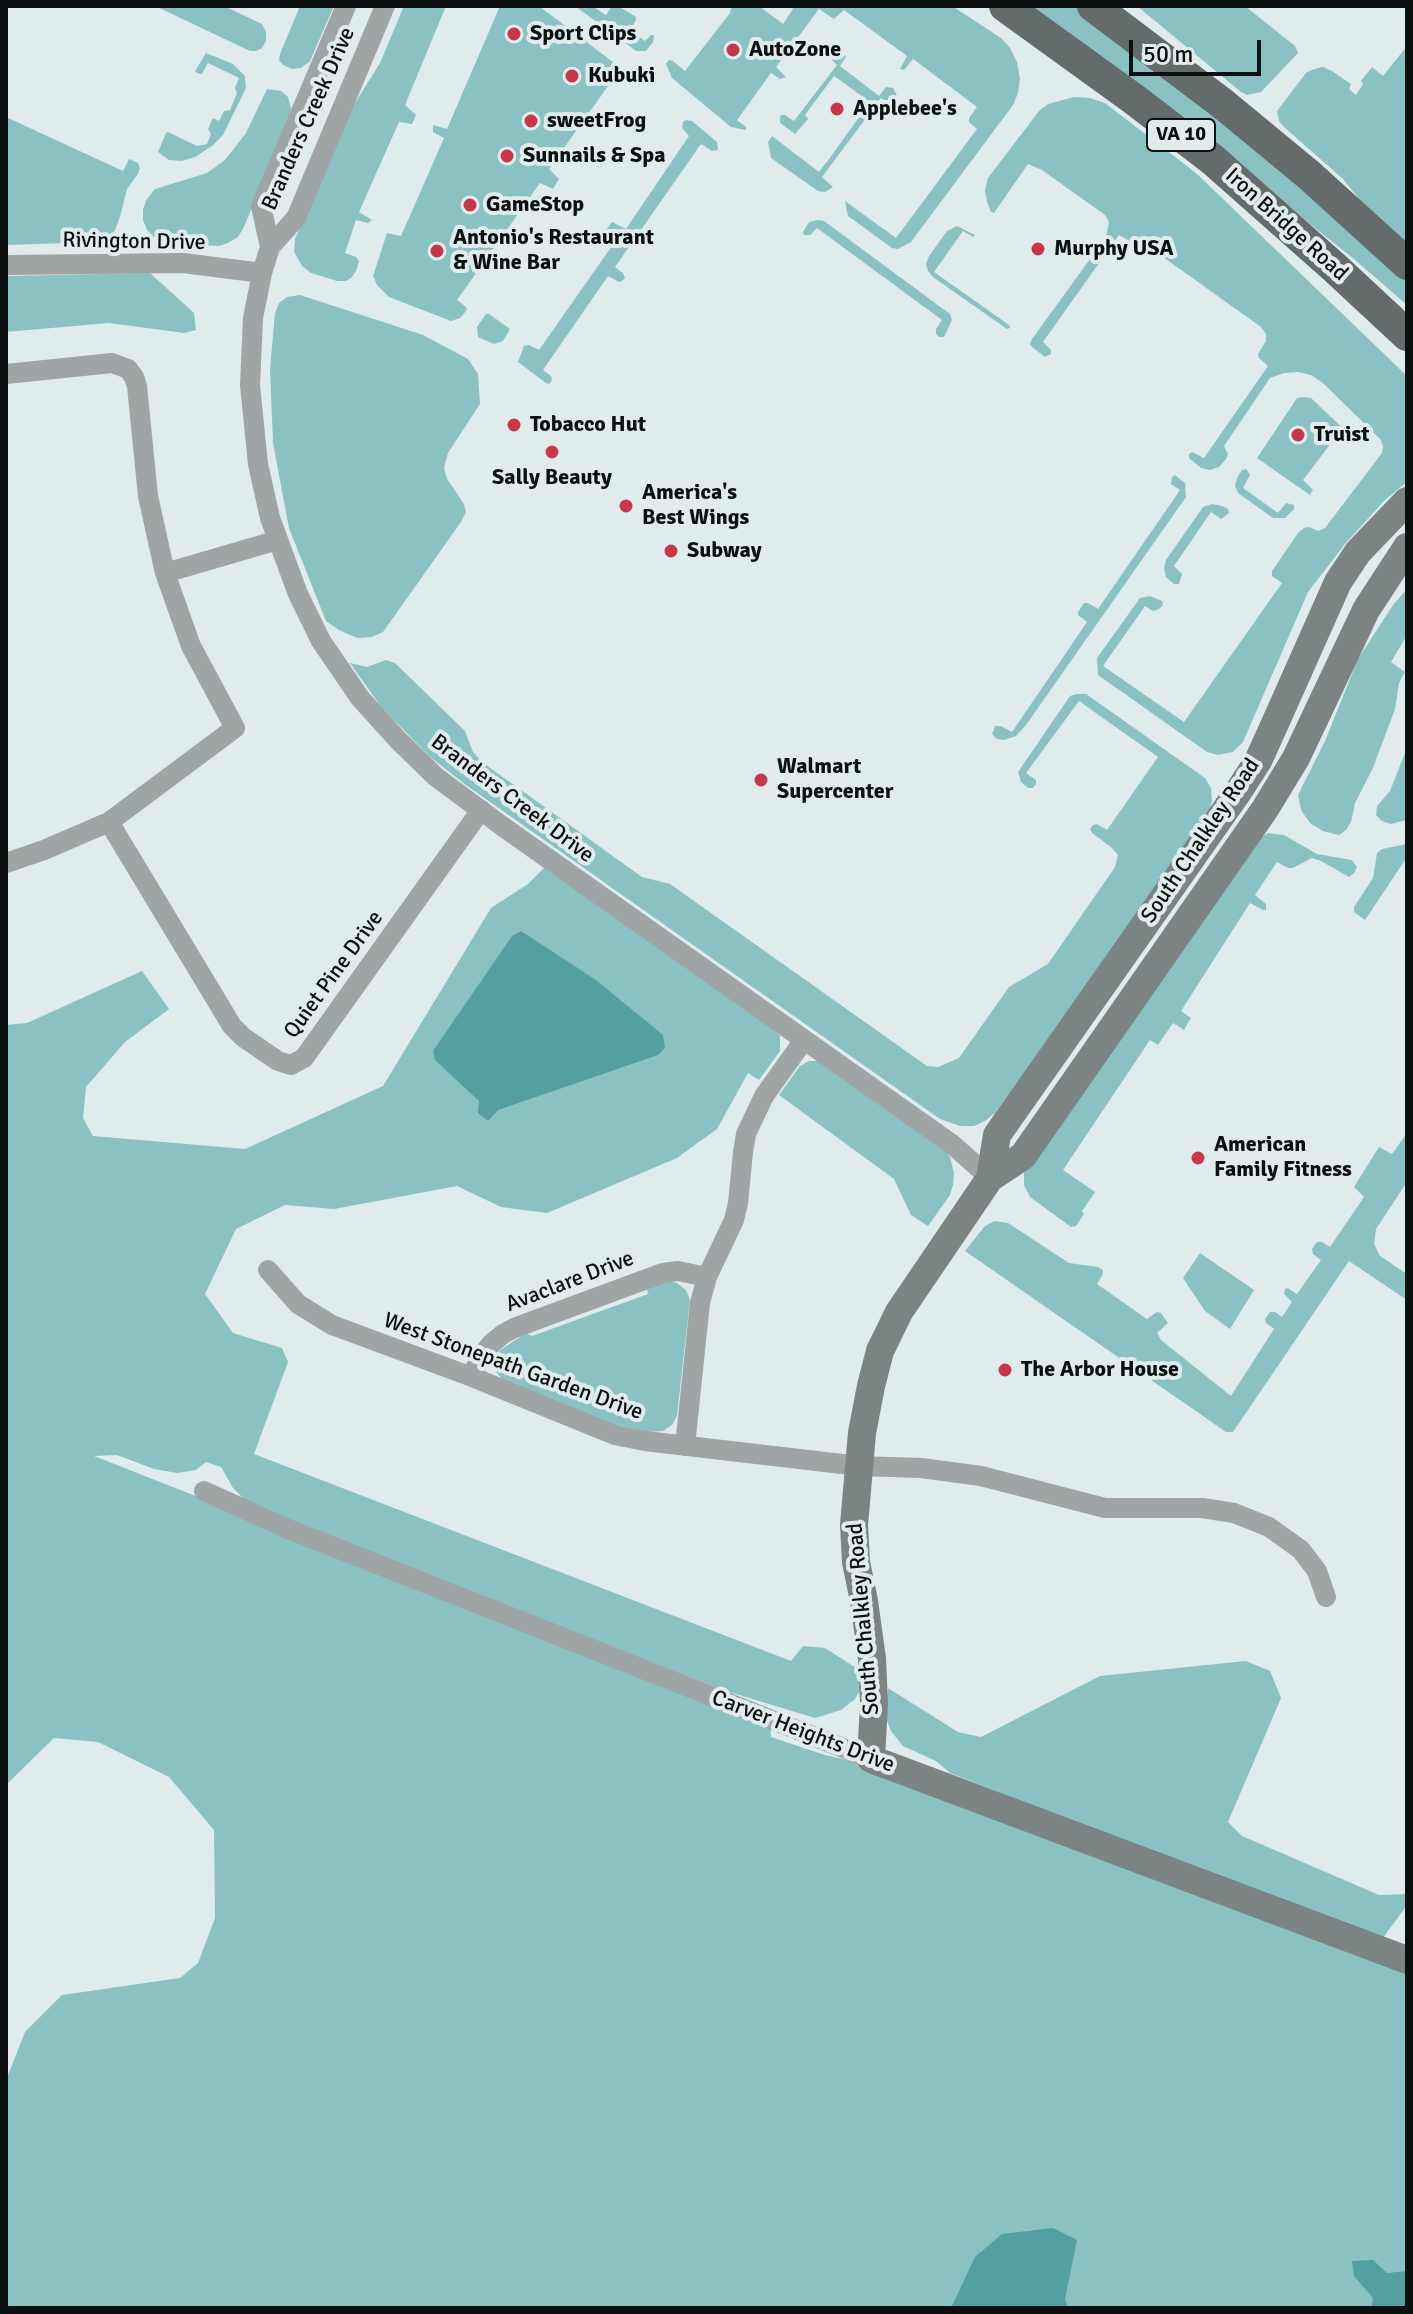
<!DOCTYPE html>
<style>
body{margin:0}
#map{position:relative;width:1413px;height:2314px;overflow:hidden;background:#e0ebec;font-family:Signika,sans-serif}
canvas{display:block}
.frame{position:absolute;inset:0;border:8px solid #0c1010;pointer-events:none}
.scale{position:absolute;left:1129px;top:40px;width:132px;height:36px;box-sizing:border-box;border:4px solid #0c1010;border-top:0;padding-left:10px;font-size:24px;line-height:28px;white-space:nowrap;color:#0c1010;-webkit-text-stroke:6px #e0ebec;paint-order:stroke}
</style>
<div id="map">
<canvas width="1413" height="2314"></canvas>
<div class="frame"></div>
<div class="scale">50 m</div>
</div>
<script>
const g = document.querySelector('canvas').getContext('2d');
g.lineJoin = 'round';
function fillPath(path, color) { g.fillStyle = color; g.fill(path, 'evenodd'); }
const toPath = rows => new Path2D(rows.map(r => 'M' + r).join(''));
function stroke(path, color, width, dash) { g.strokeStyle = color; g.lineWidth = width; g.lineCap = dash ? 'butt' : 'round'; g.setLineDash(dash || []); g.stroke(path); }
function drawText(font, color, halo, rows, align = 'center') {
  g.font = font + ' Signika,sans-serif'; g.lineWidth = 8; g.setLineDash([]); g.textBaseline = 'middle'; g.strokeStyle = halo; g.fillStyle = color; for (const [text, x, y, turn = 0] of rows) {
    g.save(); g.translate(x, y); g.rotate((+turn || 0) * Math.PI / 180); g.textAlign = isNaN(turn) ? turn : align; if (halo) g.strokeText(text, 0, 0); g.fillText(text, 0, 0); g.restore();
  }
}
const green = toPath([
 [155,6,224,6,262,24,266,32,266,41,262,48,256,51,250,51],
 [300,6,334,6,310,61,301,68,292,69,283,65,279,60,280,54],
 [404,6,446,6,405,105,416,115,412,124,399,122,359,212,372,220,368,223,356,220,345,253,356,257,359,261,356,271,352,277,346,281,337,281,311,273,302,266,294,252,295,239,345,119,380,63],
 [500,6,539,6,630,75,629,81,622,85,613,79,549,169,559,179,553,189,540,183,457,300,466,307,467,310,460,318,451,321,389,297,377,285,373,276,387,233,401,236,444,138,433,132,433,125,447,129],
 [575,6,592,6,606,15,612,6,618,6,636,17,636,20,630,30,645,41,651,35,654,35,653,42,646,51,636,51],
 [732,6,759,6,783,24,793,9,792,6,952,6,1001,38,1010,48,1017,62,1020,79,1018,93,1013,105,911,242,898,249,892,248,848,216,845,201,896,238,977,129,969,122,969,118,977,107,913,59,904,70,900,69,907,56,844,10,834,19,819,9,776,67,786,77,780,79,771,73,737,120,746,127,746,130,731,127,672,78,666,64,669,60,673,61,685,71,730,13],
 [1023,6,1079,6,1158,63,1407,277,1407,305,1354,259,1240,168],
 [1137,6,1245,6,1295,46,1298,53,1261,92,1247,95,1241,92],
 [1407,46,1407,248,1371,214,1343,179,1284,127,1279,121,1277,111,1306,73,1314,69,1323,67,1332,71,1351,84,1349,89,1356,95,1363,84,1361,81,1372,67,1383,76],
 [836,50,841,51,846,57,840,66,879,96,886,87,893,88,896,93,897,99,892,105,881,98,822,177,833,187,825,192,818,191,771,158,768,142,772,136,819,172,829,159,870,102,834,76,805,115,808,119,795,134,780,123,780,118,781,115,785,115,794,121,837,65,827,55,829,52],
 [206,53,233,64,245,76,246,88,223,135,212,146,195,157,182,161,169,160,158,152,166,133,168,132,197,146,207,144,211,134,208,129,213,118,219,121,224,111,230,110,237,93,235,88,239,78,208,63,202,74,197,73,195,71],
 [267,89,281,91,288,97,291,109,289,116,244,227,238,237,228,243,219,246,165,243,158,241,147,230,143,220,143,209,147,199,155,189,207,173,225,160,246,133],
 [1074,97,1090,98,1105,103,1196,173,1407,376,1407,482,1385,500,1345,544,1308,592,1243,742,1233,752,1218,755,1207,752,1098,675,1097,658,1140,598,1150,596,1162,601,1163,605,1159,609,1153,611,1145,606,1103,666,1184,722,1282,583,1272,576,1272,571,1298,533,1304,528,1309,527,1318,531,1325,528,1382,453,1383,446,1381,440,1323,383,1311,375,1298,372,1284,373,1270,378,1224,446,1228,454,1226,459,1219,467,1210,470,1201,468,1189,458,1189,454,1192,452,1204,458,1268,366,1259,358,1258,354,1266,341,1266,334,1261,327,1135,237,1131,242,1119,235,1043,342,1051,350,1051,354,1045,357,1032,347,1030,344,1032,339,1106,237,1109,222,1105,215,1042,170,1028,164,994,213,991,212,987,202,985,190,988,178,1039,111,1048,104],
 [6,117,123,171,129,159,138,163,140,168,138,174,127,189,120,217,115,230,109,237,99,242,6,245],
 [686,120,692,121,717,142,718,150,712,151,701,144,615,267,623,273,625,278,622,281,619,282,608,276,543,370,551,376,552,380,549,384,546,383,518,362,524,346,529,345,539,350,614,243,604,236,604,233,612,222,626,229,689,136,682,128,683,122],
 [818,220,824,221,950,314,952,320,944,337,939,337,936,334,936,329,942,320,817,228,810,235,804,235,803,232,809,222],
 [957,226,975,235,973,237,963,231,934,272,1009,325,1010,328,1007,329,933,277,928,271,926,264,929,256,947,231],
 [150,273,194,313,196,330,184,333,109,323,6,332,6,276],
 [300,295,423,335,468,359,478,374,480,404,448,453,444,468,447,479,464,504,466,512,461,522,383,632,372,637,357,638,339,630,326,621,289,528,273,443,270,369,275,313,279,303,287,297],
 [486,314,489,314,510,329,503,341,494,344,478,337,477,327],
 [1303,397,1311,398,1351,436,1351,440,1348,441,1338,434,1303,480,1313,490,1310,495,1257,458,1297,398],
 [1246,469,1250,475,1243,488,1278,513,1286,503,1294,505,1294,509,1285,518,1273,518,1238,493,1235,486,1237,478,1242,470],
 [1175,475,1185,483,1186,497,1026,725,1016,736,1004,740,997,739,992,734,995,726,1001,726,1012,732,1087,622,1078,615,1078,612,1084,603,1088,603,1098,609,1180,490,1171,484,1172,477],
 [1212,504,1222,506,1228,509,1229,513,1221,519,1211,512,1174,566,1182,574,1179,584,1174,584,1166,577,1164,568,1166,560,1203,507],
 [1407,589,1407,635,1391,662,1405,672,1399,683,1395,709,1373,768,1355,803,1351,822,1346,830,1339,835,1323,831,1310,823,1301,810,1298,795,1325,741,1358,659,1393,605],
 [386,660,395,663,465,731,473,752,482,762,642,877,670,884,927,1066,938,1067,959,1058,1009,987,1048,964,1115,867,1118,855,1111,847,1092,833,1090,829,1093,825,1097,824,1107,830,1158,757,1079,701,1026,773,1036,780,1036,784,1033,788,1028,788,1021,782,1018,772,1070,696,1077,694,1086,694,1205,778,1211,788,1212,801,1209,812,996,1112,985,1121,974,1126,960,1126,940,1119,466,785,429,756,382,708,350,663,367,667],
 [1407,748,1407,820,1391,824,1382,821,1376,815,1377,806,1390,791],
 [1268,833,1284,835,1317,854,1352,860,1357,867,1354,873,1349,877,1321,861,1312,858,1293,868,1288,868,1277,862,1255,895,1266,904,1266,910,1263,910,1250,903,1181,1011,1191,1018,1184,1030,1173,1023,1158,1045,1150,1040,1063,1170,1095,1192,1082,1211,1084,1214,1076,1226,1071,1227,1030,1197,1024,1185,1024,1172,1254,842],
 [1407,844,1407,857,1365,920,1354,912,1354,907,1373,878,1377,853,1382,849],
 [547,865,768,1022,780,1036,780,1051,759,1080,748,1073,717,1129,677,1158,547,1213,501,1207,457,1186,334,1209,285,1205,236,1229,205,1294,233,1333,282,1348,288,1362,254,1454,791,1661,803,1646,825,1648,864,1673,863,1685,855,1699,841,1710,815,1718,726,1691,251,1506,233,1488,221,1467,206,1462,196,1470,177,1473,154,1469,117,1455,94,1456,770,1722,771,1737,825,1755,847,1760,1407,1972,1407,2308,6,2308,6,2101,8,2075,25,2032,62,1995,180,1978,198,1963,215,1918,214,1830,169,1777,98,1742,54,1738,6,1785,6,1025,27,1023,142,971,169,1009,125,1042,86,1087,83,1118,93,1136,245,1149,383,1086,491,908,528,884],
 [809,1061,819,1061,944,1149,950,1157,954,1173,953,1185,950,1195,928,1226,911,1215,894,1179,779,1095,800,1066],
 [1407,1133,1407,1182,1376,1229,1374,1244,1380,1256,1407,1274,1407,1300,1349,1261,1233,1432,1226,1432,965,1251,984,1227,994,1221,1008,1223,1069,1263,1098,1267,1103,1270,1103,1274,1097,1284,1147,1319,1157,1312,1161,1313,1168,1323,1157,1333,1161,1340,1231,1396,1274,1329,1266,1323,1265,1319,1270,1312,1275,1312,1282,1317,1292,1302,1284,1294,1285,1289,1288,1288,1297,1294,1321,1260,1313,1254,1312,1249,1317,1242,1322,1242,1330,1247,1364,1197,1354,1187,1379,1147,1392,1154],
 [1200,1253,1254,1290,1230,1329,1205,1311,1183,1278],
 [667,1281,677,1283,686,1290,690,1300,677,1416,672,1425,663,1431,648,1432,612,1424,503,1380,496,1372,494,1365,499,1351,526,1333,532,1336,648,1294,647,1289],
 [1246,1661,1270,1671,1281,1698,1228,1822,1242,1836,1379,1895,1407,1894,1407,1905,1380,1942,950,1773,936,1761,903,1746,891,1731,886,1718,888,1688,958,1732,981,1737,1100,1676]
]);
const water = toPath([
 [521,931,596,980,663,1035,665,1048,658,1055,498,1110,488,1121,478,1113,479,1101,435,1060,433,1051,512,936],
 [1053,2228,1077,2240,1065,2299,1068,2308,951,2308,975,2257,1002,2234],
 [1373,2260,1387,2273,1407,2271,1407,2308,1371,2308,1373,2298,1354,2276,1352,2261]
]);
const street = toPath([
 [385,6,296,218,270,247,262,273,253,318,250,385,258,464,270,518,298,594,321,641,360,698,398,740,436,777,502,826,953,1145,990,1178],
 [270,247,261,206,346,6],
 [6,265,183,263,262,273],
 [6,374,112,363,128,369,134,377,137,386,148,496,165,573,191,646,235,728,109,822,44,850,6,863],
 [165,573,278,540],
 [109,822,232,1026,243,1037,278,1061,291,1065,304,1058,481,810],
 [268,1270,298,1304,332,1325,472,1377,615,1435,645,1441,859,1466,921,1468,981,1476,1105,1508,1202,1508,1234,1513,1269,1527,1301,1550,1317,1571,1326,1597],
 [472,1377,480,1358,491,1344,503,1334,514,1328,663,1273,678,1271,707,1277],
 [685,1446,700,1303,707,1277,734,1220,738,1203,743,1152,746,1134,764,1096,804,1040],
 [204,1491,288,1529,871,1759]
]);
const secondary = toPath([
 [1407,547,1366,610,1296,758,1265,809,1023,1156,990,1178,899,1312,880,1351,871,1386,862,1433,854,1525,856,1562,864,1601,872,1659,874,1703,871,1759,1407,1960],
 [990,1178,997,1135,1238,792,1258,761,1273,728,1338,582,1358,552,1407,501]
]);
const primary = toPath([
 [1005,6,1135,100,1213,160,1335,268,1407,335],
 [1093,6,1223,104,1309,175,1407,264]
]);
const markers = [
 [514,34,8,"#c7374a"],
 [733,50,8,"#c7374a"],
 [572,76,8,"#c7374a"],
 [837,109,8,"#c7374a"],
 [531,121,8,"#c7374a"],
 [507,156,8,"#c7374a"],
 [470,205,8,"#c7374a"],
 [1038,249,8,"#c7374a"],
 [437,251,8,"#c7374a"],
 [514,425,8,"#c7374a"],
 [1298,435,8,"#c7374a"],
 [552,452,8,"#c7374a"],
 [626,506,8,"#c7374a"],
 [671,551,8,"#c7374a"],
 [761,780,8,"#c7374a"],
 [1198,1158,8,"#c7374a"],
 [1005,1370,8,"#c7374a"]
];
const shields = [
 [1181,135,68]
];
const shieldNames = [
 ["VA 10",1181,135]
];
const poiNames = [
 ["Sport Clips",530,34],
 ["AutoZone",749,50],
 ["Kubuki",588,76],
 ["Applebee's",853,109],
 ["sweetFrog",547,121],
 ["Sunnails & Spa",523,156],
 ["GameStop",486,205],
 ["Antonio's Restaurant",453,238],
 ["& Wine Bar",453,263],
 ["Murphy USA",1054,249],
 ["Tobacco Hut",530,425],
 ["Truist",1314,435],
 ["Sally Beauty",552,478,"center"],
 ["America's",642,493],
 ["Best Wings",642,518],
 ["Subway",687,551],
 ["Walmart",777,767],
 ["Supercenter",777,792],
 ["American",1214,1145],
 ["Family Fitness",1214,1170],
 ["The Arbor House",1021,1370]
];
const streetNames = [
 ["Branders Creek Drive",309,119,-66],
 ["Iron Bridge Road",1286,225,42],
 ["Rivington Drive",134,242,1],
 ["Branders Creek Drive",512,799,37],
 ["South Chalkley Road",1201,841,-56],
 ["Quiet Pine Drive",334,975,-54],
 ["Avaclare Drive",570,1282,-21],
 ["West Stonepath Garden Drive",513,1367,20],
 ["South Chalkley Road",864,1619,-95],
 ["Carver Heights Drive",803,1732,21]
];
fillPath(green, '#8ac2c4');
fillPath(water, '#539fa1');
stroke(street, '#9fa4a4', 20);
stroke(secondary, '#7c8383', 28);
stroke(primary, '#636b6b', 32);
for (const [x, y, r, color] of markers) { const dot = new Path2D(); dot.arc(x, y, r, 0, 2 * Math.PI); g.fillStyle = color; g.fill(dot); stroke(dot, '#e0ebec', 3); }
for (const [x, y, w] of shields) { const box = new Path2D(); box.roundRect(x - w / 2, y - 16, w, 32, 6); g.fillStyle = '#e0ebec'; g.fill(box); stroke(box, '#0c1010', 2); }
drawText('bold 20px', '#0c1010', null, shieldNames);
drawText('bold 22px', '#0c1010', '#e0ebec', poiNames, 'left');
drawText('22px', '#0c1010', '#e0ebec', streetNames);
</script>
